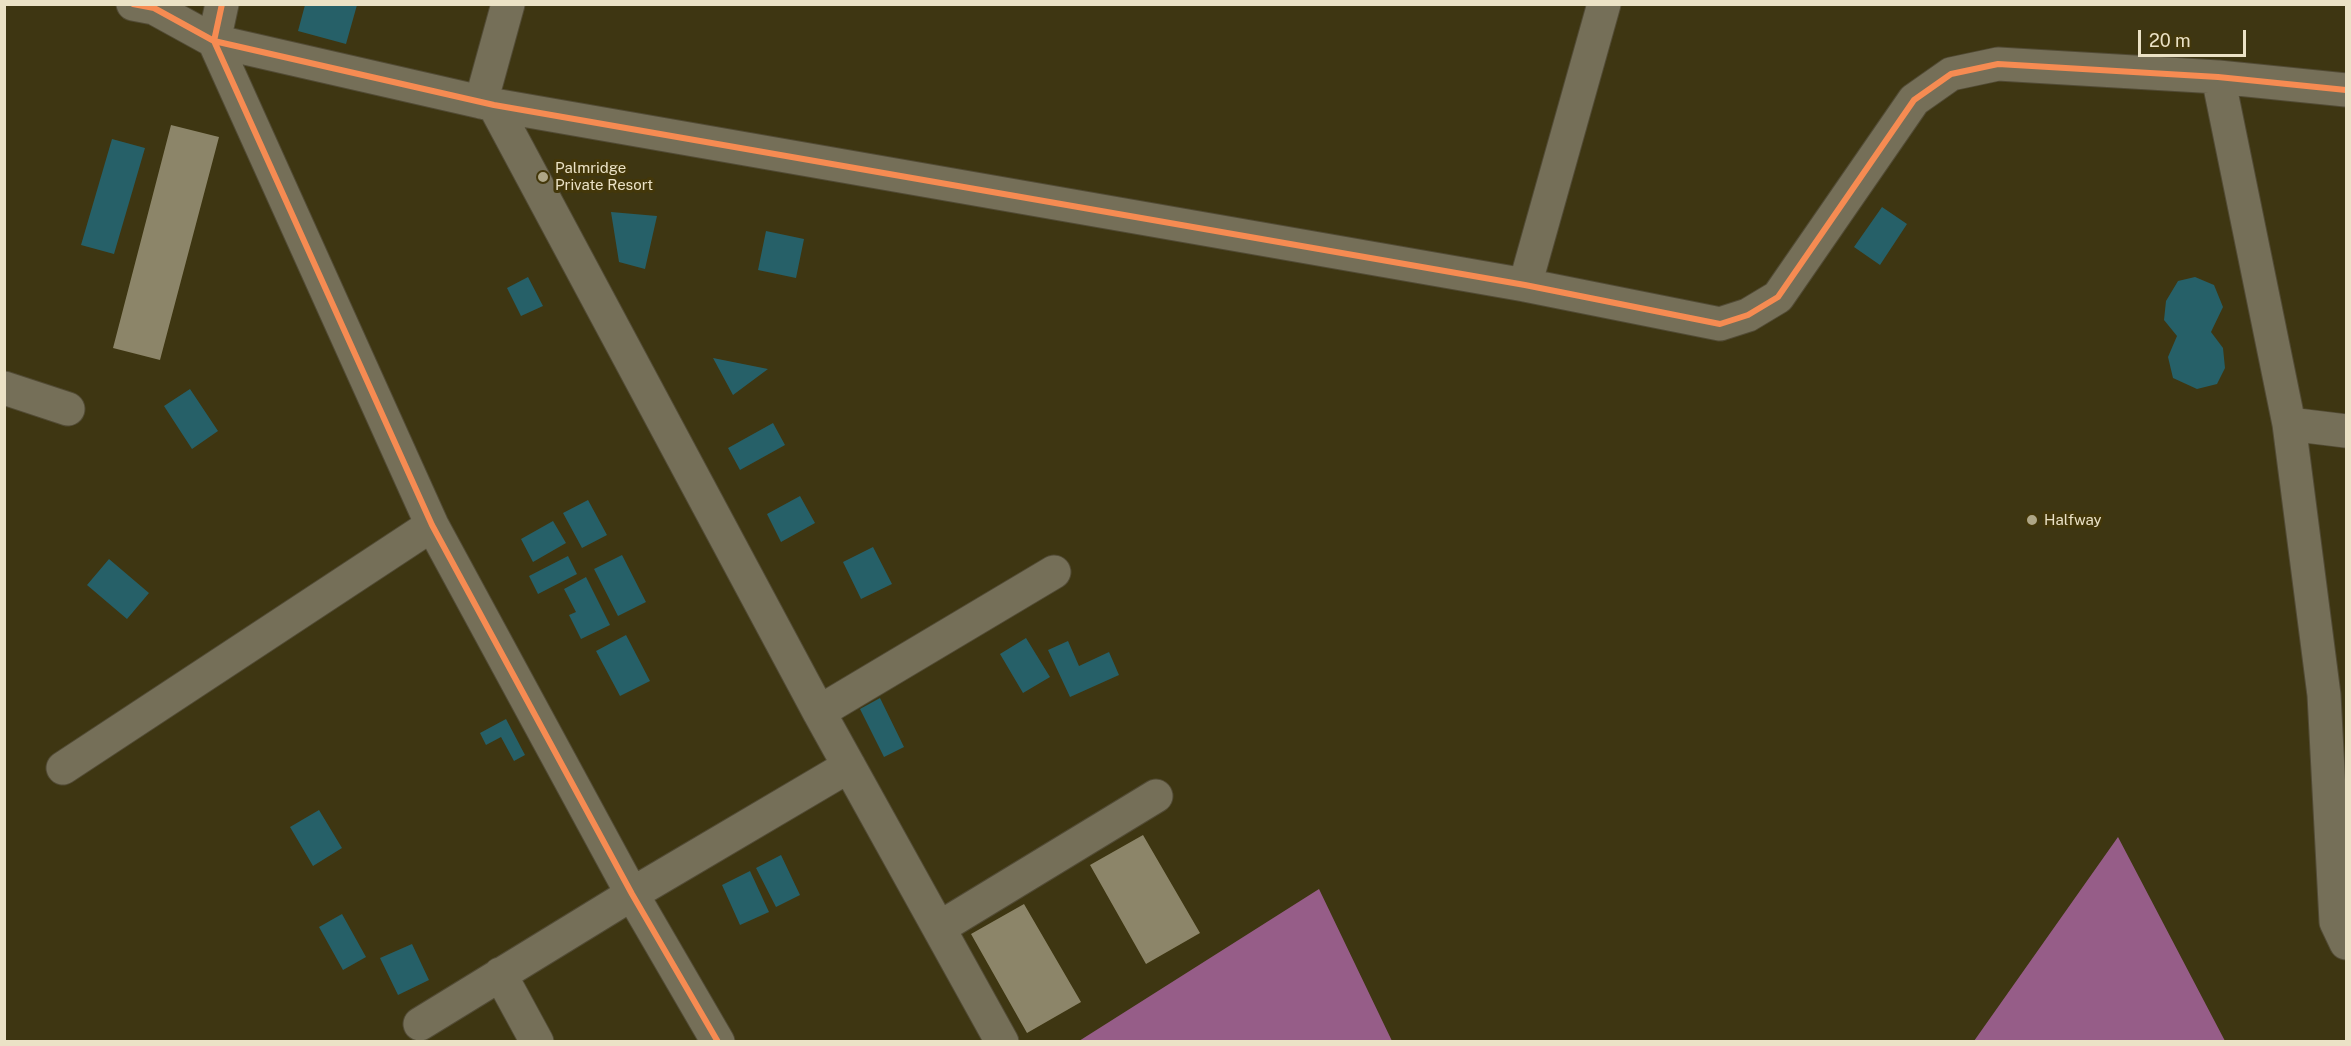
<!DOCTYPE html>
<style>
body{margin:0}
#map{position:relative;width:2351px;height:1046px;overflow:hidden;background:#3e3612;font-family:"Public Sans",sans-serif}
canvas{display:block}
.frame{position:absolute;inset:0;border:6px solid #ebe2c6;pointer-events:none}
.scale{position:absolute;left:2138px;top:30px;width:108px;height:27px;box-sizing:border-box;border:3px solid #ebe2c6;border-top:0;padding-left:8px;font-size:18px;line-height:21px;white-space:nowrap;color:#ebe2c6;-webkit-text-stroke:4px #43370a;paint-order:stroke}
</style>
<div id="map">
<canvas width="2351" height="1046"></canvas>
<div class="frame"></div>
<div class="scale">20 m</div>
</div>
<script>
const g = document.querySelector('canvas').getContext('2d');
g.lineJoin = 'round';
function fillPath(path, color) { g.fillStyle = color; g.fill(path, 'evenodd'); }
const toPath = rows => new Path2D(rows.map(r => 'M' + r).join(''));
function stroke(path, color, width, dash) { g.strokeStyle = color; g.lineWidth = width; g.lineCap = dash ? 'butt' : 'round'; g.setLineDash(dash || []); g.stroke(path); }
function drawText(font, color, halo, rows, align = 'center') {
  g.font = font + ' "Public Sans",sans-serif'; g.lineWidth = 6; g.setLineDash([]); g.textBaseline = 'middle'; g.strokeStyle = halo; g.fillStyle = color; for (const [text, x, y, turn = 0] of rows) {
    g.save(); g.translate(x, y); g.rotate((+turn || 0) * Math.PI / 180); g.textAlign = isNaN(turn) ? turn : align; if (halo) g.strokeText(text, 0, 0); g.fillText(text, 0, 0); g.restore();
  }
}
const forest = toPath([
 [2118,837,2225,1041,1974,1041],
 [1319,889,1392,1041,1079,1041]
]);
const water = toPath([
 [305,5,357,5,346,44,298,31],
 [112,139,145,148,114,254,81,245],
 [1882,207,1907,224,1880,265,1854,247],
 [611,212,657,216,645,269,619,262],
 [766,231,804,239,796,278,758,270],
 [528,277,543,306,521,316,507,288],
 [2195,277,2214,285,2223,307,2211,332,2223,348,2225,368,2217,384,2197,389,2173,378,2168,357,2177,336,2164,320,2166,301,2178,281],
 [713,358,768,369,733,395],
 [190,389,218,431,192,449,164,406],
 [773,423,785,445,740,470,728,448],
 [800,496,815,523,781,542,767,514],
 [588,500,607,535,582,548,563,513],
 [553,521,566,543,533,562,521,539],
 [873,547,892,584,861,599,843,562],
 [622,555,646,602,618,616,594,569],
 [568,556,577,574,538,594,529,576],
 [109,559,149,593,127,619,87,585],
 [586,577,610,625,581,639,569,615,576,612,564,589],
 [626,635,650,681,620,696,596,651],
 [1026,638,1050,677,1023,693,1000,654],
 [1068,641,1079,666,1109,652,1119,675,1070,697,1048,650],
 [880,698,904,747,884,757,860,709],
 [506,719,525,755,514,761,501,737,486,745,480,733],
 [319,810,342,848,313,866,290,827],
 [781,855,800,895,776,907,756,868],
 [750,871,769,912,740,925,722,885],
 [342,914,366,957,343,970,319,927],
 [412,944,429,980,398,995,380,958]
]);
const building = toPath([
 [171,125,219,137,160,360,113,348],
 [1143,835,1200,933,1146,964,1090,865],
 [1024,904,1081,1002,1027,1033,971,934]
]);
const minor = toPath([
 [133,4,154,8,214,41,494,105,1525,285,1720,324,1748,315,1778,297,1914,100,1951,74,1998,64,2218,77,2346,90],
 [222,4,214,41,432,525,632,894,718,1042],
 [2218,77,2289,424,2324,695,2336,922,2346,943],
 [481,102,508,4],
 [494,105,819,712,1002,1042],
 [1525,285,1604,4],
 [4,388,68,409],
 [2289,424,2346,431],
 [819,712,1054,572],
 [63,768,432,525],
 [939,928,1156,796],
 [500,974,537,1042],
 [420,1024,632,894,849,766]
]);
const cycleway = toPath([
 [133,4,154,8,214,41,494,105,1525,285,1720,324,1748,315,1778,297,1914,100,1951,74,1998,64,2218,77,2346,90],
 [222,4,214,41,432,525,632,894,718,1042]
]);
const markers = [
 [543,177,6,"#aea687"],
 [2032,520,6,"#aea687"]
];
const poiNames = [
 ["Palmridge",555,168],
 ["Private Resort",555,185],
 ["Halfway",2044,520]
];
fillPath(forest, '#965d88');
fillPath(water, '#266068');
fillPath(building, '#8c8569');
stroke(minor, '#524b35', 35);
stroke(minor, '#756f58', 33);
stroke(cycleway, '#f68b52', 6);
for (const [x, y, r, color] of markers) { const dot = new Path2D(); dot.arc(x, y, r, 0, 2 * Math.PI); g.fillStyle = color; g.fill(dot); stroke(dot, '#43370a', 2); }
drawText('15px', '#ebe2c6', '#43370a', poiNames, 'left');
</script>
